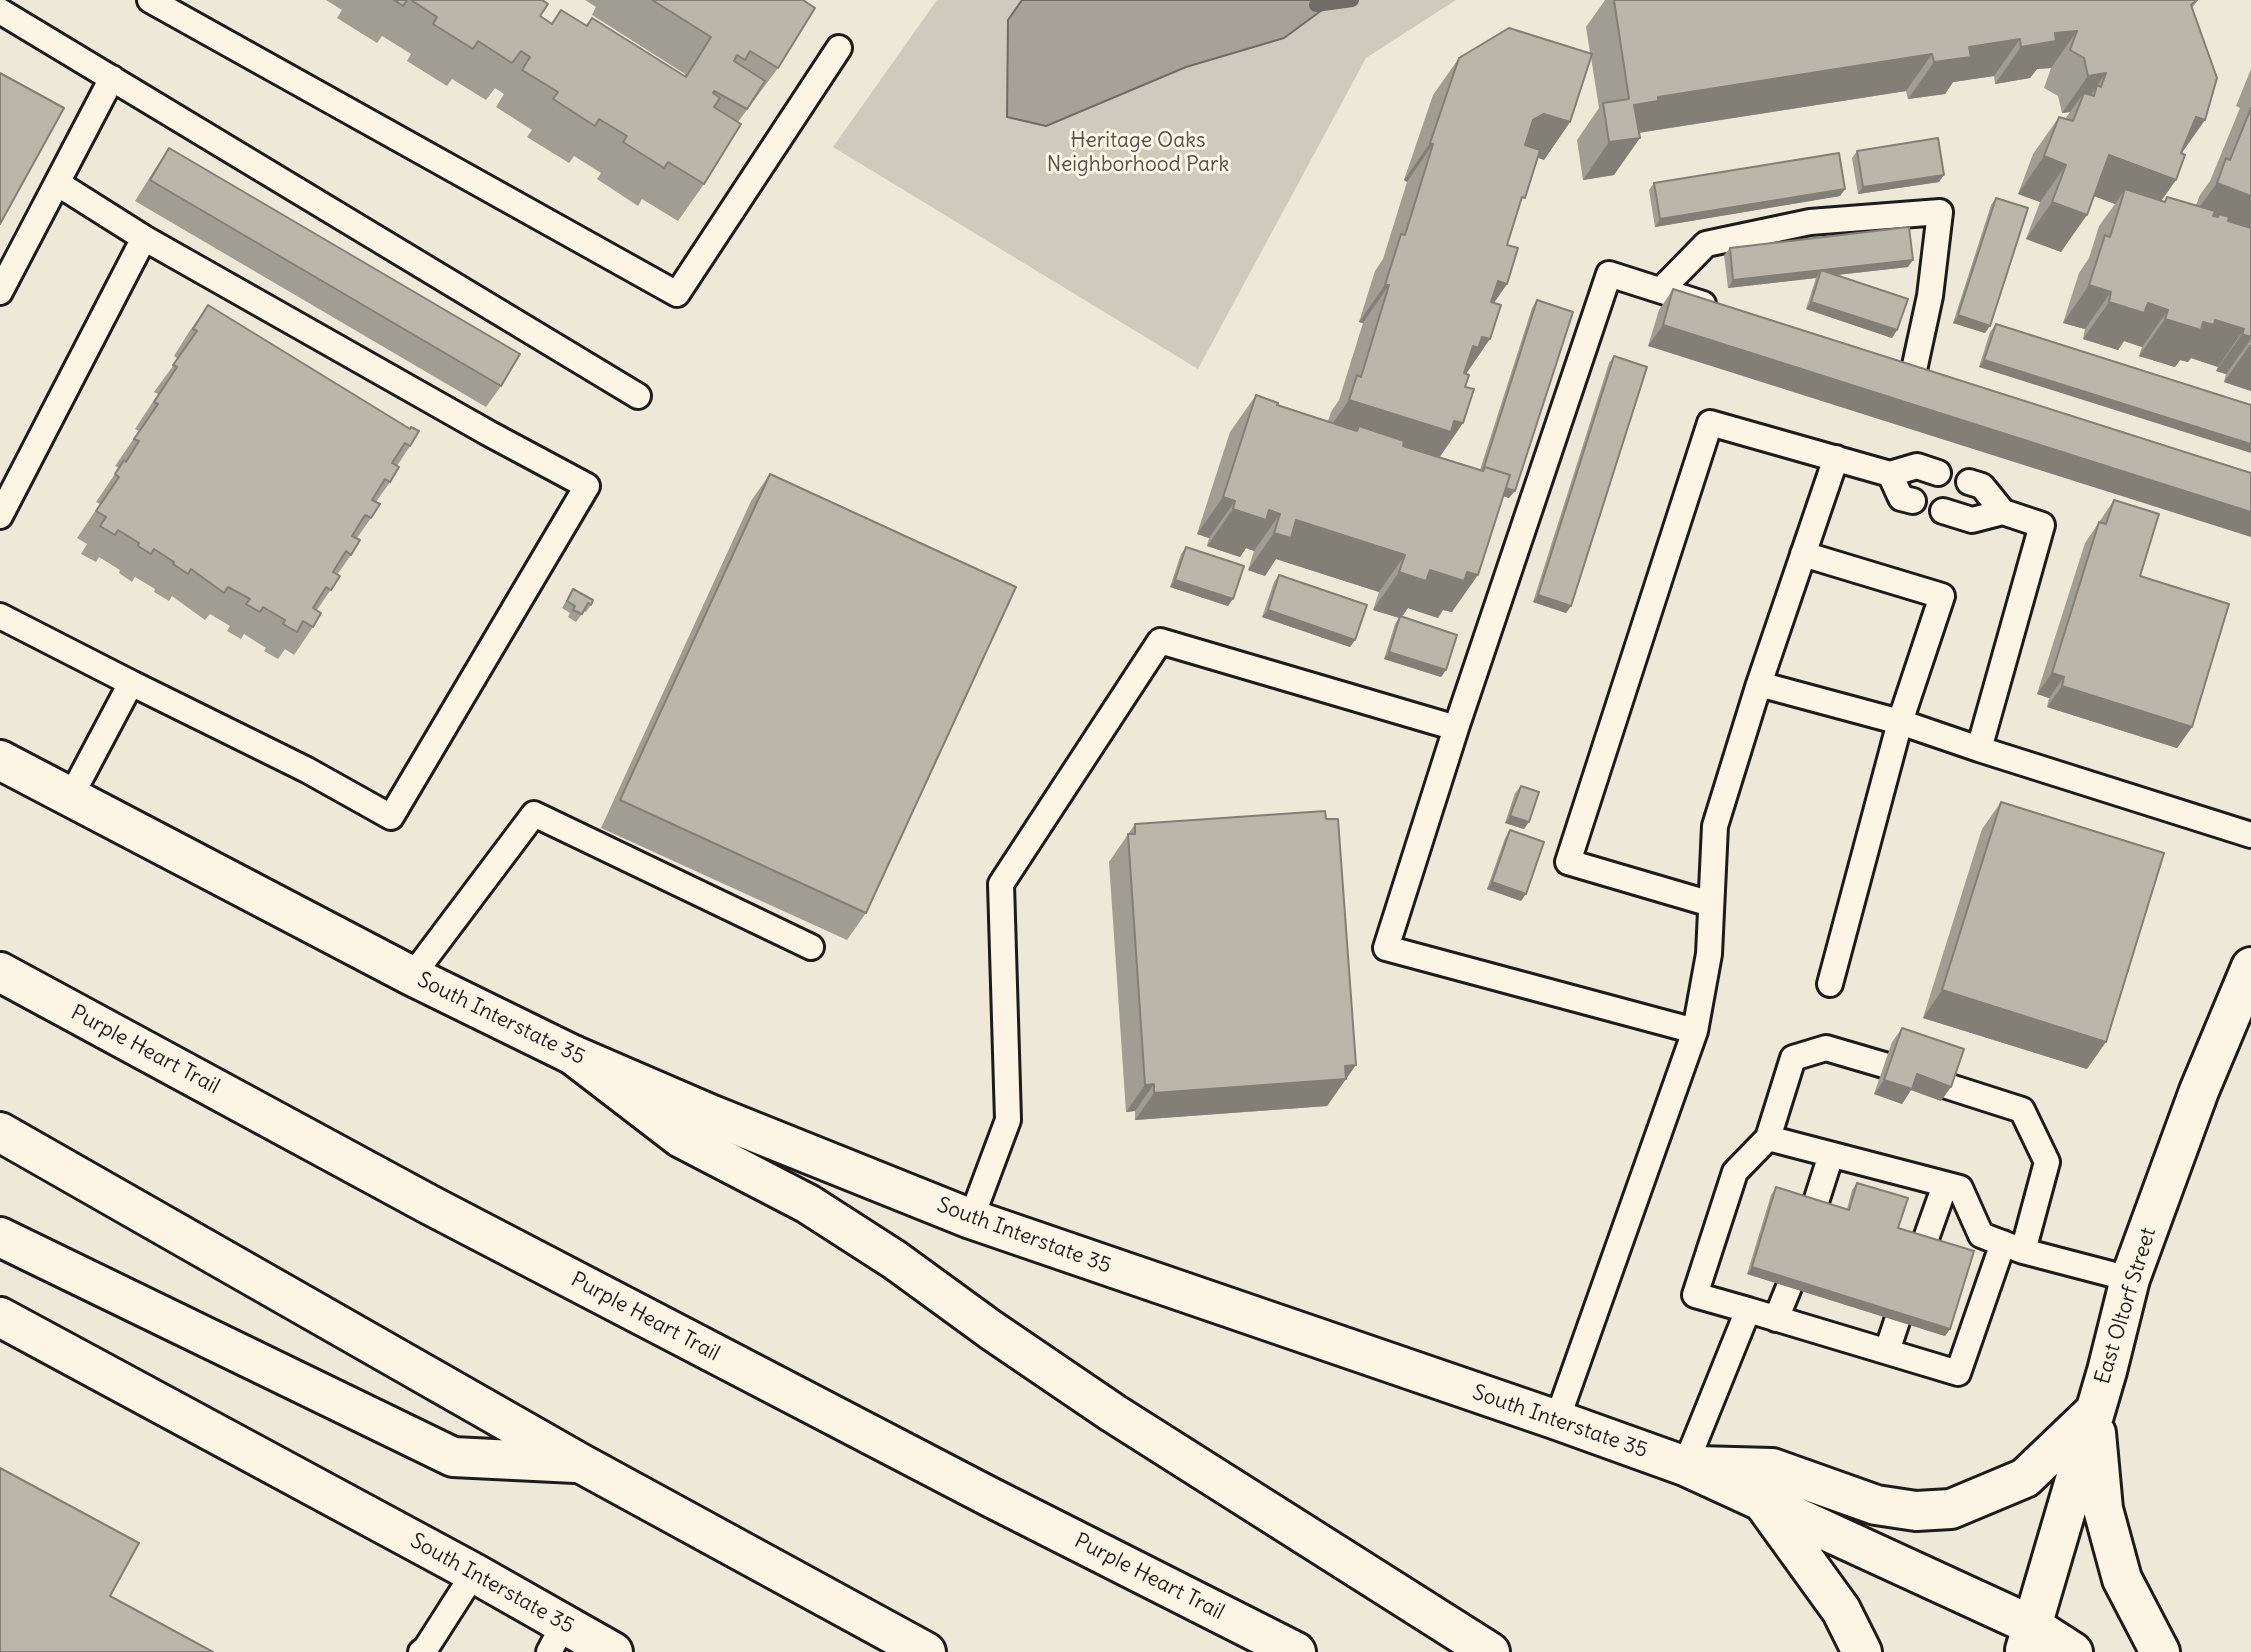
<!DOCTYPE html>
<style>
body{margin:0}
canvas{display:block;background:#eee8d9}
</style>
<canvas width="2251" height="1652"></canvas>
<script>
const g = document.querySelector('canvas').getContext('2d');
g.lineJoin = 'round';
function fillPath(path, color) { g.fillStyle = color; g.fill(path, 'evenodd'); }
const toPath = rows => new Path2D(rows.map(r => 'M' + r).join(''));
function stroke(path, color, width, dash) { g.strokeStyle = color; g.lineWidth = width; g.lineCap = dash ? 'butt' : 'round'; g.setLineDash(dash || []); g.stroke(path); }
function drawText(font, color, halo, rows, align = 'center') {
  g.font = font + ' Delius,sans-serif'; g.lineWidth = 6; g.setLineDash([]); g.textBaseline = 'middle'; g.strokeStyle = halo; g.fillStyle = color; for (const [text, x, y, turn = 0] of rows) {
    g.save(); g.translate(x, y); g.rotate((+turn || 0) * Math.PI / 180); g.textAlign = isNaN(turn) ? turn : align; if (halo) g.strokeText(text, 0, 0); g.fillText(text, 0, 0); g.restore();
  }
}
const green = toPath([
 [937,0,1456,0,1366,58,1198,369,833,147]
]);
const water = toPath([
 [1022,0,1341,0,1333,2,1284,38,1186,67,1046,126,1007,117,1008,20,1022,0]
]);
const stream = toPath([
 [1316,5,1352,0]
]);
const lane = toPath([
 [150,0,677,294,839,48],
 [0,11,638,396],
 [57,183,144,238],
 [1661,290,1706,244,1810,222,1940,212,1930,296,1914,370],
 [0,292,112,78],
 [1890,474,1901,498,1913,501],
 [1969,482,1982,486,2003,512],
 [1943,511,1972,520,2003,512,2042,525,1979,749],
 [0,516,144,238,490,434,587,486,391,817,307,770,131,683],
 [1803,554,1942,596,1900,722,1830,984],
 [0,616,131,683,70,798],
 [1759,684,1900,722,1979,749,2251,835],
 [1456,728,1609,274,1703,304],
 [1711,904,1568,862,1710,423,1890,474,1917,466,1938,473],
 [412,976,534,814,811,947],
 [1695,1031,1709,954,1715,826,1759,684,1836,458],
 [1884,1065,1826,1048,1793,1058,1768,1138,1960,1188,1981,1235,2023,1251,2130,1279],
 [1947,1086,2022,1110,2047,1162,2023,1251],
 [1814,1208,1831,1155],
 [971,1219,1008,1120,1001,884,1160,641,1456,728,1386,948,1695,1031,1557,1420],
 [1924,1244,1945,1185],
 [1748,1310,1958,1373,2003,1243],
 [1776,1319,1789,1287],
 [1887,1351,1897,1321],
 [1685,1466,1748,1310,1695,1295,1735,1172,1768,1138],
 [421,1652,426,1648,474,1573],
 [549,1652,564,1624]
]);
const secondary = toPath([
 [0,760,412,976,573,1055,712,1115,971,1219,1557,1420,1685,1466,2031,1625,2073,1652],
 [0,1317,474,1573,613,1652],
 [2096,1433,2103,1509,2122,1579,2160,1652],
 [1697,1466,1772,1468,1876,1505,1916,1511,1951,1509,2025,1478,2092,1414],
 [1765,1505,1841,1610,1862,1652],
 [2025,1650,2107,1371,2130,1279,2199,1091,2251,967]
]);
const highway = toPath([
 [0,972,430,1205,990,1497,1296,1652],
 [573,1055,681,1138,808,1204,895,1260,991,1330,1113,1413,1490,1652],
 [0,1132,580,1463,926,1652],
 [0,1237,453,1457,575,1463]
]);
const wall = toPath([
 [326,0,542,0,540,16,552,24,561,10,586,25,592,18,684,76,685,74,592,15,596,7,585,0,803,0,778,68,738,122,704,184,678,221,642,199,638,206,597,179,601,173,574,156,569,163,527,137,532,130,496,107,504,94,495,88,486,100,452,79,447,86,407,61,411,54,382,36,377,43,337,18,342,10],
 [1605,0,2198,0,2192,8,2182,153,2161,201,2164,201,2167,197,2196,205,2200,195,2210,181,2240,108,2236,106,2251,69,2251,391,2224,382,2226,374,2216,371,2218,367,2191,358,2188,362,2180,360,2175,367,2139,356,2142,347,2124,341,2118,350,2083,339,2085,329,2063,323,2079,273,2089,258,2099,226,2115,204,2094,196,2061,252,2026,239,2040,202,2018,194,2033,154,2059,117,2065,119,2070,112,2062,113,2058,96,2044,88,2051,68,2037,69,2030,78,1995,84,1994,76,1953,82,1945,94,1908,99,1906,91,1639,133,1614,175,1583,180,1577,140,1599,108,1591,57,1570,122,1544,160,1538,157,1518,208,1507,245,1507,284,1494,303,1466,374,1463,423,1439,457,1480,470,1532,308,1537,300,1509,498,1503,496,1452,612,1443,610,1438,618,1408,608,1402,617,1446,670,1441,677,1384,659,1395,624,1399,618,1373,610,1379,592,1276,559,1265,576,1248,570,1254,551,1246,548,1240,557,1207,546,1209,538,1197,534,1230,432,1256,395,1277,405,1328,421,1331,412,1339,400,1363,323,1359,322,1375,271,1383,259,1407,182,1404,180,1433,95,1459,58,1590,53,1586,27],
 [169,148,501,386,486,407,135,201,155,169],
 [1857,151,1939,182,1858,194,1852,158],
 [1654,183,1845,189,1840,196,1655,227,1649,190],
 [1996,198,1985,333,1953,323,1991,205],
 [1730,248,1908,267,1836,275,1897,330,1892,338,1806,309,1816,278,1728,288,1724,255],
 [1673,289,2251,473,1648,346,1659,310],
 [208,305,410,446,397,466,390,482,376,502,371,518,357,538,351,555,337,575,340,576,317,610,313,627,294,655,285,649,278,659,264,651,266,648,244,634,241,639,227,631,230,626,210,614,205,620,172,596,169,601,154,592,155,589,135,577,132,582,119,573,120,570,99,557,96,562,81,554,87,544,77,538,100,504,96,502,119,468,115,466,139,431,135,429,158,394,154,392,178,359,174,356,189,332],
 [1996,324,2251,405,1979,367,1990,332],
 [1614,356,1571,606,1566,613,1533,602,1609,363],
 [770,474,866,913,847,940,601,828,751,501],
 [2114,500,2192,727,2177,748,2047,707,2049,698,2037,694,2085,543],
 [1186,547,1228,606,1170,587,1181,554],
 [1279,575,1355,640,1350,647,1262,617,1274,582],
 [573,589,591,605,586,612,584,611,576,622,568,617,570,613,562,608],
 [1521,786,1524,829,1505,823,1515,793],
 [2001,802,2087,1069,1923,1018,1982,829],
 [1135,824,1337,1092,1336,1093,1327,1106,1135,1120,1135,1111,1126,1112,1109,862],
 [1510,830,1521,901,1487,889,1505,838],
 [1902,1028,1941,1101,1911,1090,1902,1104,1874,1094,1892,1042],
 [1857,1183,1898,1228,1950,1329,1945,1336,1747,1274,1771,1195,1776,1187,1847,1209,1852,1190]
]);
const shadedWall = toPath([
 [2077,31,2051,68,2037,69,2030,78,1995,84,2021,47,2055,33],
 [2020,39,1994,76,1953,82,1945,94,1908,99,1934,62,1969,47],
 [1932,54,1906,91,1636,133,1640,138,1614,175,1583,180,1634,105,1658,97],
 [2106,73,2080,110,2084,93,2070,112,2062,113,2088,76],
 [1544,114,1570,122,1544,160,1518,151,1533,120],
 [2196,117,2205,120,2179,157],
 [1430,143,1433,144,1407,182,1404,180],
 [2109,155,2176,180,2150,217,2125,189,2115,204,2083,192],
 [2044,156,2066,165,2040,202,2018,194],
 [1944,175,1939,182,1858,194,1863,187],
 [2217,183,2251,196,2251,244,2219,214,2209,227,2190,220],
 [1845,189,1840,196,1655,227,1660,219],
 [2052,202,2087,215,2061,252,2026,239],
 [1913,260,1908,267,1819,277,1821,270,1816,278,1728,288,1733,280],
 [1498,281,1507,284,1481,321],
 [1385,285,1389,285,1363,323,1359,322],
 [2089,285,2111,292,2085,329,2063,323],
 [1811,302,1897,330,1892,338,1806,309],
 [2109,302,2148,303,2168,310,2142,347,2124,341,2118,350,2083,339],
 [1958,315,1990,326,1985,333,1953,323],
 [2165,319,2203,322,2215,320,2244,329,2218,367,2191,358,2188,362,2180,360,2175,367,2139,356],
 [1663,325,2251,512,2251,537,1648,346],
 [2242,334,2251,337,2251,339,2226,374,2216,371],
 [1482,337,1490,339,1464,377,1459,375,1473,346],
 [2250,345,2251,345,2251,391,2224,382],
 [1984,360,2251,444,2251,453,1979,367],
 [1349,400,1454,421,1463,423,1437,461,1357,431,1359,426,1346,444,1323,437],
 [1480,479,1515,491,1509,498,1475,486],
 [1223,497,1235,501,1209,538,1197,534],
 [1233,509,1269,510,1280,514,1254,551,1246,548,1240,557,1207,546],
 [1296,520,1405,555,1379,592,1276,559,1265,576,1248,570,1274,533],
 [1430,570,1467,572,1478,575,1452,612,1443,610,1438,618,1408,608,1400,618,1373,610,1399,572],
 [1175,580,1233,599,1228,606,1170,587],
 [1538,595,1571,606,1566,613,1533,602],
 [1268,610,1355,640,1350,647,1262,617],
 [1389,652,1446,670,1441,677,1384,659],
 [2052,673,2064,677,2049,698,2037,694],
 [2062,686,2192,727,2177,748,2047,707],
 [1510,816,1529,822,1524,829,1505,823],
 [1492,882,1526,894,1521,901,1487,889],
 [1942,990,2106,1042,2087,1069,1923,1018],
 [1356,1065,1327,1106,1135,1120,1154,1093],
 [1917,1074,1951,1087,1941,1101,1911,1090,1902,1104,1874,1094,1884,1080],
 [1154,1084,1135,1111,1126,1112,1145,1085],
 [1752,1267,1950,1329,1945,1336,1747,1274]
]);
const building = toPath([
 [394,0,407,0,403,6,394,0],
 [411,0,542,0,548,4,540,16,552,24,561,10,587,26,592,18,686,77,711,37,652,0,803,0,815,8,778,68,750,51,745,60,737,55,734,61,765,81,747,109,714,91,713,93,720,98,714,107,741,124,704,184,668,162,664,168,623,142,627,136,599,119,595,126,553,99,558,92,522,70,530,57,521,51,512,63,478,41,473,49,433,24,437,17,411,0],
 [1614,0,2197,0,2191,5,2217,78,2205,120,2196,117,2181,153,2185,155,2176,180,2109,155,2087,215,2052,202,2066,165,2044,156,2059,117,2073,121,2084,93,2094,96,2097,85,2101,87,2106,73,2088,76,2084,58,2070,50,2077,31,2055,33,2056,41,2021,47,2020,39,1969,47,1971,57,1934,62,1932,54,1658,97,1658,101,1634,105,1640,138,1609,142,1603,103,1629,99,1614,0],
 [1509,28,1592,54,1570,122,1544,114,1533,120,1525,145,1540,150,1525,198,1522,197,1507,245,1518,248,1507,284,1498,281,1491,302,1501,305,1490,339,1482,337,1478,348,1473,346,1464,373,1469,375,1465,387,1474,389,1463,423,1454,421,1451,432,1349,400,1357,375,1361,377,1389,285,1385,285,1401,234,1405,235,1433,144,1430,143,1459,58,1509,28],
 [0,73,64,108,0,224,0,73],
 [2251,108,2251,196,2217,183,2226,158,2230,160,2251,108],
 [1938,138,1944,175,1863,187,1857,151,1938,138],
 [169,148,520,354,501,386,150,180,169,148],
 [1839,153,1845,189,1660,219,1654,183,1839,153],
 [2125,189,2165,202,2167,197,2215,211,2213,216,2218,217,2219,214,2229,217,2228,221,2251,228,2251,337,2242,334,2244,329,2215,320,2214,325,2203,322,2201,330,2165,319,2168,310,2148,303,2144,313,2109,302,2111,292,2089,285,2105,235,2110,237,2125,189],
 [1996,198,2028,208,1990,326,1958,315,1996,198],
 [1909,227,1913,260,1733,280,1730,248,1909,227],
 [1821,270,1908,299,1897,330,1811,302,1821,270],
 [1673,289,2251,473,2251,512,1663,325,1673,289],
 [1537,300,1573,312,1515,491,1506,488,1510,475,1485,467,1483,470,1537,300],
 [208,305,410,429,411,427,419,431,410,446,405,443,392,463,399,467,390,482,385,479,372,500,380,504,371,518,365,515,352,536,360,540,351,555,346,551,333,572,340,576,331,590,326,587,313,608,321,613,313,627,303,621,297,632,283,624,285,620,263,607,260,612,246,604,250,599,228,587,224,593,191,569,188,574,173,564,174,562,154,549,151,554,138,546,139,543,118,530,115,535,100,526,106,517,96,511,119,477,115,474,124,460,126,462,139,441,134,439,158,404,154,402,177,367,173,365,197,331,193,329,208,305],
 [1996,324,2251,405,2251,444,1984,360,1996,324],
 [1614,356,1647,367,1571,606,1538,595,1614,356],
 [1256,395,1278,403,1277,405,1357,431,1359,426,1404,441,1403,446,1483,471,1485,467,1510,475,1478,575,1467,572,1464,581,1430,570,1426,581,1399,572,1405,555,1296,520,1291,538,1274,533,1280,514,1269,510,1266,520,1233,509,1235,501,1223,497,1256,395],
 [770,474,1016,587,866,913,620,800,770,474],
 [2114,500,2159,514,2140,576,2229,604,2192,727,2062,686,2064,677,2052,673,2099,522,2106,524,2114,500],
 [1186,547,1244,566,1233,599,1175,580,1186,547],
 [1279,575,1367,605,1355,640,1268,610,1279,575],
 [573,589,593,600,591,605,588,603,582,614,573,610,575,606,567,601,573,589],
 [1400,616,1457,635,1446,670,1389,652,1400,616],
 [1521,786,1539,792,1529,822,1510,816,1521,786],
 [2001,802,2164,853,2106,1042,1942,990,2001,802],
 [1325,811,1326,819,1338,819,1356,1065,1345,1066,1346,1079,1154,1093,1154,1084,1145,1085,1128,834,1135,834,1135,824,1325,811],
 [1510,830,1544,842,1526,894,1492,882,1510,830],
 [1902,1028,1964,1049,1951,1087,1917,1074,1912,1089,1884,1080,1902,1028],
 [1857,1183,1908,1198,1898,1228,1974,1251,1950,1329,1752,1267,1776,1187,1849,1210,1857,1183],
 [0,1468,139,1543,110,1596,213,1652,0,1652,0,1468]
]);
const parkNames = [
 ["Heritage Oaks",1138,141],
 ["Neighborhood Park",1138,165]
];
const streetNames = [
 ["South Interstate 35",501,1019,26],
 ["Purple Heart Trail",145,1050,28],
 ["South Interstate 35",1024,1236,20],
 ["East Oltorf Street",2126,1306,-73],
 ["Purple Heart Trail",645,1317,28],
 ["South Interstate 35",1560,1422,19],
 ["Purple Heart Trail",1149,1577,27],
 ["South Interstate 35",492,1584,29]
];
fillPath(green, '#cfcabd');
fillPath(water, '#a7a299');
stroke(water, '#6f6c67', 2);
stroke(stream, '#6f6c67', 14);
stroke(lane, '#1c1c1c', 30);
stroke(secondary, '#1c1c1c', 44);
stroke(highway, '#1c1c1c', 44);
stroke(lane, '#fcf5e5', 24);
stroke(secondary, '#fcf5e5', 38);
stroke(highway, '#fcf5e5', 38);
fillPath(wall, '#a09d92');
fillPath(shadedWall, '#827f77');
fillPath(building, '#bab6aa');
stroke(building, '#827f77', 2);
drawText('21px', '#52504c', '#fcf5e5', parkNames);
drawText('21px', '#1c1c1c', '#fcf5e5', streetNames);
</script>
